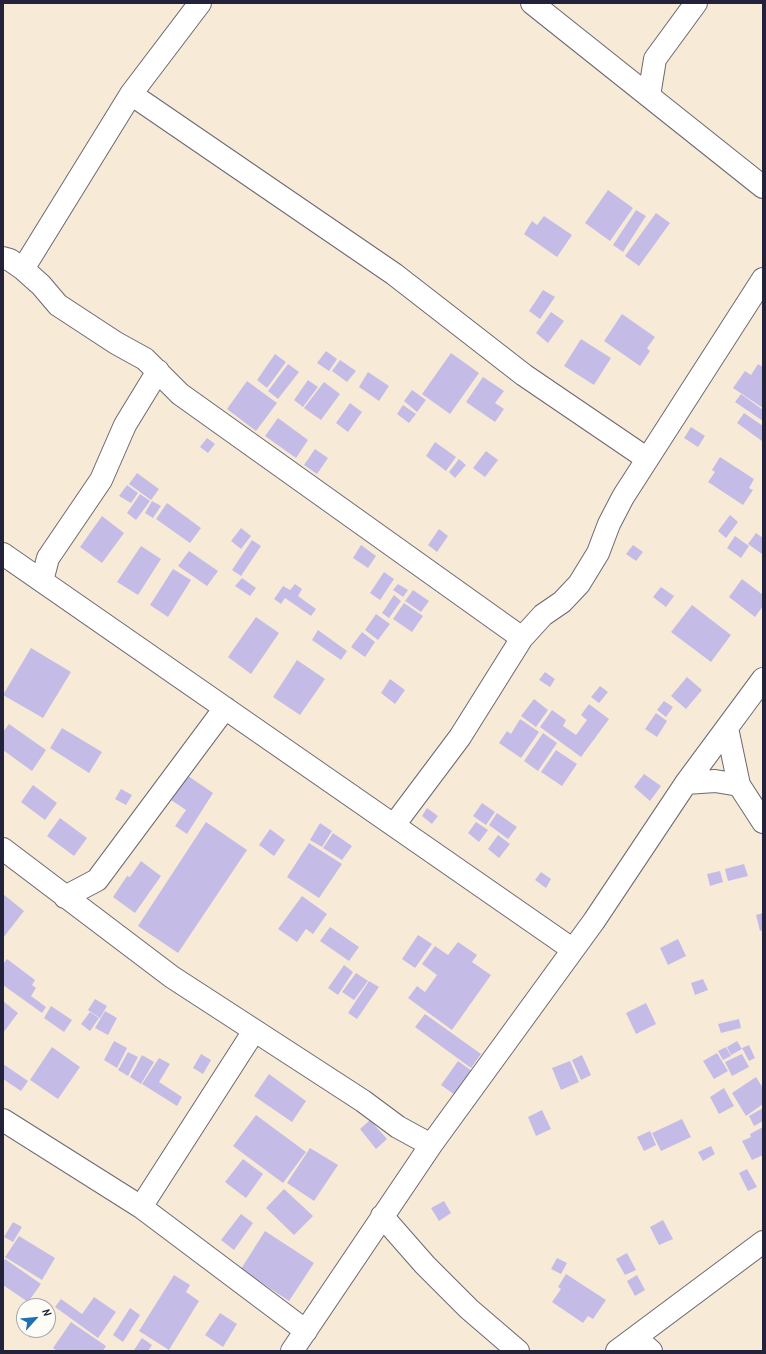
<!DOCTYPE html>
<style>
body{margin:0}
#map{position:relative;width:766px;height:1354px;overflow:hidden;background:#f7ebd7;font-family:Kalam,sans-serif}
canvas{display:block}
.frame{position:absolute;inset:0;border:4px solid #22223b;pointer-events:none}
.north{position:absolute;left:16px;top:1298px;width:40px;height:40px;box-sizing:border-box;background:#fdfcf7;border:1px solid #a5a5ac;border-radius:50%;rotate:63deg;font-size:11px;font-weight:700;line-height:16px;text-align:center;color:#22223b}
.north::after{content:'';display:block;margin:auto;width:14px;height:18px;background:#1f6fb2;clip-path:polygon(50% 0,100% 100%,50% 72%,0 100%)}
</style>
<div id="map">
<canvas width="766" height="1354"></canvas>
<div class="frame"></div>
<div class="north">N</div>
</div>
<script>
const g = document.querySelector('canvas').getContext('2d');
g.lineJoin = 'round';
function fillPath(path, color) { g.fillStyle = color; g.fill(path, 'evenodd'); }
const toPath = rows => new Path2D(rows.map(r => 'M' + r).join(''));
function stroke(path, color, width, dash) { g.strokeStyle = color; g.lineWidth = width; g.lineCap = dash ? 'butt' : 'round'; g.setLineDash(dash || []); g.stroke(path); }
const building = toPath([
 [608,190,633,208,610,241,585,223],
 [636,210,646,216,623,252,613,245],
 [656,213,670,223,639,266,625,256],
 [544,216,572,235,557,257,524,234,532,221,537,225],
 [543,290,555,297,540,319,529,311],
 [551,312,564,321,548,343,536,333],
 [622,314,655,337,647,348,650,351,640,366,604,341],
 [581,339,611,358,594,385,564,366],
 [326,351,337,359,329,371,317,363],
 [451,353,479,373,450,414,422,394],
 [275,354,286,362,267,388,257,380],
 [340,360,356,371,347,382,332,371],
 [288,364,299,372,278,399,268,391],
 [758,364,763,367,763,408,733,388,745,371,751,375],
 [368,372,389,386,379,401,359,387],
 [483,377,504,391,495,403,504,409,495,422,466,402],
 [308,380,318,387,303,407,294,400],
 [247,381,277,403,256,431,227,409],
 [324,382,340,394,321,420,304,408],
 [412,390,426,400,417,412,404,401],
 [741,394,763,410,763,421,735,402],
 [350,403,362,412,348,432,336,423],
 [403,405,416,414,409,423,397,414],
 [744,413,763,426,762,441,737,423],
 [278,418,308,440,296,458,265,436],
 [691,427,705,436,698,447,684,438],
 [207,438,215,444,208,453,200,447],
 [435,442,456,457,446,471,426,456],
 [315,449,328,458,317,474,304,465],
 [486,451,498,460,485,477,473,468],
 [720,457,754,479,749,488,753,490,743,505,708,482,715,472,712,470],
 [459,459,466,465,455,478,449,472],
 [137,473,159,489,151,500,129,484],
 [127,485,138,493,131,503,119,496],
 [140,494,150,501,136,520,127,513],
 [152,501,161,506,153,518,145,513],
 [167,503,201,528,190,543,156,519],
 [730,515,738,522,726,538,718,531],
 [102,516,124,533,102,563,80,547],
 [241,528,251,536,241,549,231,541],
 [439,529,448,536,437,552,428,545],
 [756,533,763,538,762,554,748,544],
 [735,536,749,546,741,558,727,548],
 [252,540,261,546,241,576,232,570],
 [361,545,376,556,368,568,353,558],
 [633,545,643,552,636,561,626,554],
 [141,546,161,559,138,595,117,582],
 [189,551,218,571,207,586,178,566],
 [173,569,191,580,168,617,150,605],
 [384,572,394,579,380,600,370,593],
 [242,578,256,588,250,596,235,586],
 [742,579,763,595,763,606,755,617,729,597],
 [295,584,302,589,298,596,316,609,311,616,285,598,281,604,274,599,283,586,290,590],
 [398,584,408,590,403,597,393,590],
 [661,587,674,596,666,607,653,597],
 [413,590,429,601,421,612,405,601],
 [394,595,401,601,389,618,382,613],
 [404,603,423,616,412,632,393,619],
 [692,605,731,635,711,662,671,632],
 [376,614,390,624,378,640,365,630],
 [256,617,279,633,251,674,228,657],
 [318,630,347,651,341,660,312,640],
 [362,632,375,642,365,657,351,647],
 [31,648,71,672,43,718,3,695],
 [297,660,325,679,300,715,273,697],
 [545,672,555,679,550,687,539,680],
 [687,677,702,690,686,709,671,696],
 [390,679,405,690,395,704,381,693],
 [600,686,608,692,599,703,591,697],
 [534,699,548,710,536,727,521,716],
 [664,701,673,707,666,717,657,710],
 [589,704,609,719,581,757,540,727,552,710,566,720,563,726,576,735,587,720,581,715],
 [656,713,667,721,657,737,645,729],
 [520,719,539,732,521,758,499,743,507,731,511,734],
 [9,724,46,750,32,771,3,750,3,732],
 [62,728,102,752,89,773,50,748],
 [543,733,557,743,538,771,524,761],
 [556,750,577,764,562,786,541,772],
 [644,774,661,786,650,801,634,787],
 [188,776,213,793,187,834,175,826,186,810,171,800],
 [33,785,57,803,45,820,21,802],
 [121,789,132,795,126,805,115,799],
 [482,803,495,812,486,825,473,816],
 [427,808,438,816,432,824,422,816],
 [497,813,517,827,508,839,489,825],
 [60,818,87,838,74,856,47,836],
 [206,822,247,850,178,953,138,926],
 [476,822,488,830,479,842,468,833],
 [320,823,332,831,322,847,310,840],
 [270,829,285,840,274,856,259,845],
 [333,833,352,846,342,860,323,848],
 [498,835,510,844,499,858,488,849],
 [309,843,342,864,319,898,287,877],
 [141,861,161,876,135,913,113,897,127,876,130,877],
 [744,864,748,876,728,881,725,869],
 [720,871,723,882,710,886,707,874],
 [541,872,551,879,546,888,535,880],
 [3,894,24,911,3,938],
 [302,896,327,914,313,934,306,929,297,942,278,929],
 [763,913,763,930,760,931,756,915],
 [330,927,359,947,349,961,320,941],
 [418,935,432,944,415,968,402,959],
 [678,939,686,956,668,965,660,948],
 [458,942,477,955,472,962,491,975,452,1030,408,998,417,986,425,992,437,975,422,964,435,946,448,955],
 [7,959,35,980,32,985,36,988,31,996,46,1007,42,1013,3,985,3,964],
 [344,965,353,972,338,995,328,988],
 [356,973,368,981,354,1000,342,992],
 [703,979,708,990,695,995,691,983],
 [369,981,379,987,357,1019,348,1013],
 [95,999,107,1006,100,1018,88,1010],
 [3,1001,18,1013,3,1033],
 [646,1003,656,1024,636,1034,626,1013],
 [51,1006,72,1020,64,1032,44,1018],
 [105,1011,117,1018,108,1035,95,1028],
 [90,1012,99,1018,90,1031,81,1024],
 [425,1014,481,1054,471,1068,415,1027],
 [739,1019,741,1028,721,1033,718,1024],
 [114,1041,127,1048,117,1068,104,1060],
 [737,1041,742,1049,731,1055,727,1047],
 [749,1045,755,1058,749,1061,742,1048],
 [52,1047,80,1067,58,1099,30,1080],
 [726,1047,731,1056,723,1060,718,1051],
 [128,1052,138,1057,128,1076,118,1070],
 [717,1053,728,1071,714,1079,703,1061],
 [201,1054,211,1060,203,1074,193,1068],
 [742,1054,749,1067,732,1076,725,1062],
 [142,1055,154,1062,141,1084,130,1077],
 [582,1055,591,1075,581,1080,572,1060],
 [159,1058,170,1064,159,1082,182,1097,177,1106,142,1084],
 [458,1061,472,1071,455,1095,441,1085],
 [570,1061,579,1082,561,1090,552,1068],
 [3,1064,28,1081,21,1091,3,1079],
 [269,1074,306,1101,292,1122,254,1096],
 [756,1077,763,1088,763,1104,746,1116,732,1093],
 [724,1088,734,1106,719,1114,710,1097],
 [763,1108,763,1121,754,1126,749,1116],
 [542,1110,551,1129,536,1136,528,1117],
 [256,1115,306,1152,283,1183,233,1146],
 [682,1119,691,1137,661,1151,652,1133],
 [370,1120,387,1139,376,1149,360,1129],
 [763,1127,763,1155,752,1160,742,1141,751,1137,750,1134],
 [650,1131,656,1145,644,1151,637,1137],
 [711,1146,715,1154,703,1161,698,1152],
 [310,1148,338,1165,314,1201,287,1183],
 [243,1159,263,1174,246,1198,225,1182],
 [747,1169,757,1187,748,1191,739,1173],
 [284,1189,313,1216,294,1235,266,1208],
 [444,1201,451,1213,439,1221,431,1208],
 [241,1214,253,1223,234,1250,221,1240],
 [663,1220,673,1239,659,1245,650,1227],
 [13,1222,22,1227,13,1242,4,1237],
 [265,1231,314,1263,289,1301,241,1269],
 [19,1236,55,1258,42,1280,5,1257],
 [627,1253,636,1270,625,1275,616,1259],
 [557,1258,567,1263,561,1274,551,1269],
 [5,1259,41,1284,28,1302,3,1285,3,1262],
 [566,1274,606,1300,593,1319,588,1316,583,1323,552,1302,561,1289,558,1287],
 [174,1275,190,1285,186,1292,199,1301,169,1350,139,1331],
 [637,1275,645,1290,635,1296,627,1281],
 [94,1297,116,1312,98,1338,55,1307,61,1299,82,1314],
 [130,1308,140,1315,123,1342,113,1335],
 [220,1313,237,1324,223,1347,205,1335],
 [71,1322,106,1346,103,1351,57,1351,53,1348],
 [142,1338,152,1345,148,1351,135,1351,134,1350]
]);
const minor = toPath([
 [532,3,763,187],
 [131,94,394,274,524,375,646,458],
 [649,96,655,59,696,3],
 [3,258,10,260,23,269,41,285,58,305,116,343,145,359,180,394,522,638],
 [23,269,131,94,200,3],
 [3,554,572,949],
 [42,581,48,558,101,480,125,425,158,371],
 [727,728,739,785,763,822],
 [686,783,715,781,739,785],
 [394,825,460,737,522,638,543,615,562,602,579,584,598,553,609,524,623,497,763,279],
 [3,849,172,977,363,1101,398,1127,431,1145],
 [65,897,97,880,225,708],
 [3,1120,141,1207,306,1331],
 [141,1207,254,1031],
 [382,1216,425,1265,469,1309,518,1351],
 [636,1338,651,1351],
 [292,1351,431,1145,594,921,686,783,763,679],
 [617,1351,763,1242]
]);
fillPath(building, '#c4bce7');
stroke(minor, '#6d6872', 24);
stroke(minor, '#fff', 22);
</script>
